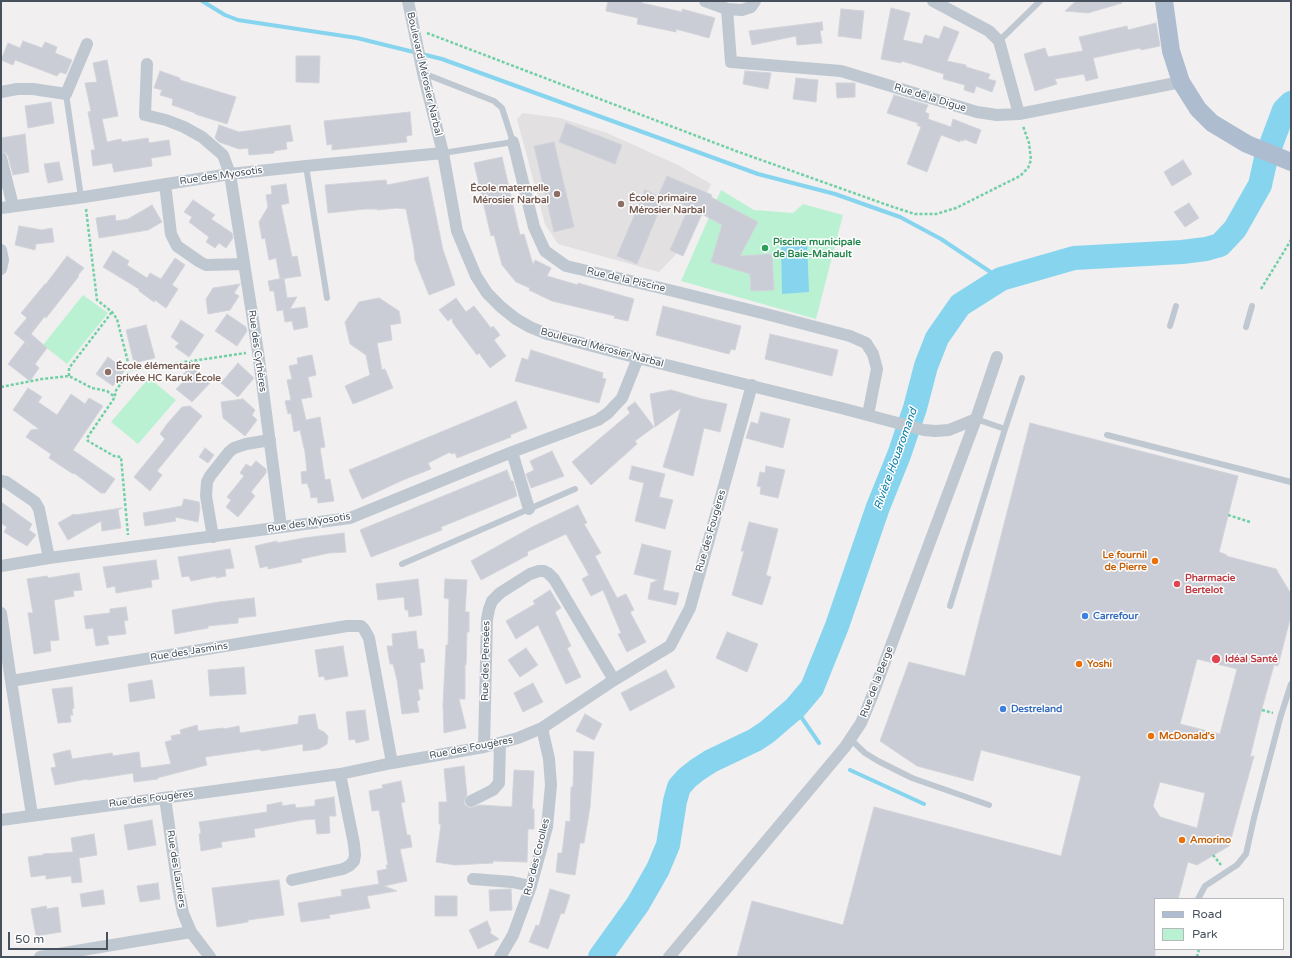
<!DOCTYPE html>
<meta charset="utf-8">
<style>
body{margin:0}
#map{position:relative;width:1292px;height:958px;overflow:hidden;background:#f1efef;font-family:"Varela Round",sans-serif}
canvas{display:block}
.frame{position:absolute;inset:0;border:2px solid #46515d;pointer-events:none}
.legend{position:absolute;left:1154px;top:898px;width:130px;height:52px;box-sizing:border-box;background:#fff;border:1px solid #b5b9be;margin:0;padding:5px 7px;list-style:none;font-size:12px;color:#46515d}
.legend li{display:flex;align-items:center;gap:8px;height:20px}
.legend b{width:20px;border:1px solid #b5b9be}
.scale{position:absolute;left:8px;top:932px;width:100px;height:18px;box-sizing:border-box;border:2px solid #46515d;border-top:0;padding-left:5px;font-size:12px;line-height:14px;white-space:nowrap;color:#46515d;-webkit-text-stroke:3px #fff;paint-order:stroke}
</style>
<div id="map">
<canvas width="1292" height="958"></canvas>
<div class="frame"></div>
<ul class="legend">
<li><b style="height:5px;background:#adbccf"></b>Road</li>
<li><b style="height:11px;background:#bbf1d3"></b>Park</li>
</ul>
<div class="scale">50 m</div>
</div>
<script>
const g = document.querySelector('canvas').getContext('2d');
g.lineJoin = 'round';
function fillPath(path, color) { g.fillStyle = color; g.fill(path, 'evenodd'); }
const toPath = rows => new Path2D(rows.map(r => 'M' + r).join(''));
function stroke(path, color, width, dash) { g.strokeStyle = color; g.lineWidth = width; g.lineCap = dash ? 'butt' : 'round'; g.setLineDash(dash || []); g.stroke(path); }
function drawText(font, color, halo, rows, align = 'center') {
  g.font = font + ' "Varela Round",sans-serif'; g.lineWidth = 3; g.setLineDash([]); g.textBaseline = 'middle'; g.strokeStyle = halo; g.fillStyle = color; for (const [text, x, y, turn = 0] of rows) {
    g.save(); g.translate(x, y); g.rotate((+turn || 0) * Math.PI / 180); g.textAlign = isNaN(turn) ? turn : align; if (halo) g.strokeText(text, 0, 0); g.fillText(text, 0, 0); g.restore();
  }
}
const education = toPath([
 [523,113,560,118,607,133,678,165,711,184,681,249,659,272,558,244,545,224,517,119]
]);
const green = toPath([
 [721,190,754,210,793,213,803,204,843,215,816,319,681,281],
 [83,295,108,313,67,364,43,345],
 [149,378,176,400,138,444,111,422]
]);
const water = toPath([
 [807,242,809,292,782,294,781,243]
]);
const stream = toPath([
 [202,1,225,15,238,20,357,38,442,59,758,174,835,194,900,217,941,239,1001,279],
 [795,708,819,743],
 [850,770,924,804]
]);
const river = toPath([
 [600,957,638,904,658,869,668,845,675,801,679,787,687,778,697,770,711,761,755,740,767,732,795,708,812,688,837,626,878,507,899,455,915,408,926,366,937,338,960,305,1001,279,1074,258,1182,252,1206,249,1220,245,1235,229,1260,185,1266,158,1284,110,1291,103]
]);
const building = toPath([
 [608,1,642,1,642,3,682,12,682,9,715,18,709,38,676,29,676,32,637,24,638,18,606,11,608,1],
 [1076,1,1121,1,1122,3,1088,13,1065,11,1076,1],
 [891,8,910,13,903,40,922,44,925,35,939,39,944,26,959,32,947,61,966,65,966,67,990,74,988,79,996,81,992,92,976,86,974,93,964,90,965,85,943,79,944,74,902,61,901,63,881,59,891,8],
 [841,9,864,11,861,39,838,36,841,9],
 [822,22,823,30,820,31,822,43,797,45,796,36,752,45,749,31,822,22],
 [1156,23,1160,46,1141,50,1140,48,1093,58,1098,78,1086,81,1084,74,1055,79,1057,84,1035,91,1024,54,1045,48,1048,57,1083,51,1079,37,1127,26,1128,30,1156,23],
 [23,41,42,48,45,42,57,47,55,53,72,60,66,74,60,72,57,76,15,60,13,65,1,60,8,43,20,48,23,41],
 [296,56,320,56,319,83,296,82,296,56],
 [107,60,118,116,102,119,107,142,121,139,122,142,148,138,149,143,169,140,171,155,151,158,152,166,114,172,112,163,93,166,91,150,95,150,88,112,91,111,85,83,97,82,93,63,107,60],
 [160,71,180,78,180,80,236,97,227,124,195,114,195,113,172,105,173,99,160,95,162,90,154,88,160,71],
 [745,71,771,73,768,89,743,84,745,71],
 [796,78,818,80,816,102,793,99,796,78],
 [836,83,855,83,855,97,837,98,836,83],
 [894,95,928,105,925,112,929,114,928,119,951,127,953,119,981,130,976,144,964,139,964,141,960,140,960,142,941,135,927,172,907,164,921,127,917,125,918,123,887,113,894,95],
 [51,102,54,123,28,128,25,106,51,102],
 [410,112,412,135,406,136,407,142,332,150,332,144,327,145,324,121,410,112],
 [566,123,622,145,615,164,559,142,566,123],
 [219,125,239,132,290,125,293,141,286,142,287,149,274,151,274,153,249,155,248,148,239,149,219,142,215,138,219,125],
 [25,134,29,172,13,175,8,156,6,153,1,151,1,138,25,134],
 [554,142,574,227,554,232,534,146,554,142],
 [502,157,520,235,524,234,533,265,535,260,551,268,547,276,578,285,578,283,634,299,628,321,614,318,615,316,552,301,529,290,530,288,516,282,502,265,494,235,491,236,474,163,502,157],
 [1183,160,1192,174,1172,186,1164,172,1183,160],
 [59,162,63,180,48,183,44,164,59,162],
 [667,176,712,195,711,197,758,222,740,256,772,254,774,290,751,291,750,274,711,262,722,225,702,214,683,256,670,250,689,207,659,194,667,176],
 [428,177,443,250,455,285,429,295,415,260,414,249,406,209,397,208,377,210,377,209,365,209,328,213,325,185,386,180,387,185,428,177],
 [286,184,289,203,281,205,292,257,297,256,301,276,280,279,276,258,269,260,265,238,262,239,259,222,268,207,266,195,272,194,271,186,286,184],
 [645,190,664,199,637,264,617,256,645,190],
 [193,200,215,215,211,219,232,233,233,238,226,248,219,243,215,248,206,242,209,237,189,222,192,217,184,212,193,200],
 [1189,203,1199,218,1185,227,1174,212,1189,203],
 [152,205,162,222,148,230,99,238,96,218,115,215,116,221,128,219,152,205],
 [19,226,42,230,52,228,54,242,36,244,35,250,15,245,19,226],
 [113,251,129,261,127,265,147,278,150,273,161,279,175,258,185,265,172,285,178,289,166,308,155,300,154,302,139,291,139,289,103,267,113,251],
 [67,256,84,268,78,275,79,276,46,318,45,316,31,334,47,348,35,364,39,368,30,381,8,364,25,342,30,346,14,333,27,318,21,313,45,284,46,284,67,256],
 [284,278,287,298,297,297,290,309,305,307,308,327,294,330,292,321,285,322,283,310,277,311,274,291,270,291,268,281,284,278],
 [240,284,234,293,239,296,230,310,208,314,206,299,213,288,240,284],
 [379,298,399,311,401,323,390,325,392,340,377,343,382,370,385,369,393,388,353,404,345,386,370,375,366,355,350,344,345,322,359,302,379,298],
 [456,298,466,312,474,306,491,328,493,326,500,335,494,340,506,356,490,368,479,353,477,355,453,323,452,318,448,321,439,310,456,298],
 [663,306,741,326,735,350,731,349,729,354,656,335,663,306],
 [227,314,246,327,247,331,237,346,215,331,227,314],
 [181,320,204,335,189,357,175,347,179,343,171,337,181,320],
 [146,325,155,358,134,363,126,330,146,325],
 [770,334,838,350,832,376,765,359,770,334],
 [531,350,603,373,602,378,606,379,599,403,515,381,522,358,528,360,531,350],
 [312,355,316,375,308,377,312,397,301,399,306,420,320,417,325,447,320,448,325,480,330,479,334,501,318,503,317,497,311,498,310,491,307,483,302,484,301,472,307,471,305,452,300,430,294,432,291,413,288,414,285,401,291,400,287,380,292,379,289,366,298,364,297,358,312,355],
 [108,357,125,370,113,386,96,374,108,357],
 [238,363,254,378,238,397,221,383,238,363],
 [191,366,210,383,192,402,176,389,183,382,179,379,191,366],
 [28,388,42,397,38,402,57,415,71,394,85,404,89,398,103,406,73,450,115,479,105,493,101,493,74,473,73,474,49,458,51,454,26,437,31,430,39,429,13,410,28,388],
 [671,390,702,399,727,404,720,432,704,428,693,476,663,467,681,408,655,427,650,394,671,390],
 [243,399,255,410,252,415,257,420,245,436,223,418,221,402,243,399],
 [516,401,527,428,510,435,511,437,457,458,455,453,451,454,450,452,428,463,431,469,403,480,362,499,349,470,516,401],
 [635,402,654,427,635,441,637,444,591,485,572,462,630,413,627,408,635,402],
 [190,406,202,416,161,466,157,471,162,475,150,491,134,477,165,439,160,434,167,424,182,407,190,406],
 [761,412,790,419,783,448,746,438,751,422,758,424,761,412],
 [1030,423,1238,476,1219,552,1227,555,1226,556,1276,569,1291,594,1291,615,1278,666,1274,665,1261,712,1250,757,1254,756,1229,846,1197,865,1188,862,1178,899,1155,899,1155,957,737,957,752,901,843,925,874,807,1061,856,1081,776,981,750,973,781,917,766,880,741,909,662,965,676,1030,423],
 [1197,659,1237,669,1220,734,1180,724,1197,659],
 [1160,782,1205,793,1197,828,1160,817,1153,806,1160,782],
 [205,448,214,455,208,463,199,457,205,448],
 [552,451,564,476,531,488,526,474,534,470,530,461,552,451],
 [256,461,266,469,266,473,251,492,255,496,238,517,226,507,231,500,227,497,244,476,240,473,246,464,251,467,256,461],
 [632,466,665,474,659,497,673,500,665,529,635,521,644,483,629,479,632,466],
 [766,466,785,470,778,498,760,494,761,487,757,486,760,472,765,473,766,466],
 [507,470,511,481,513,481,517,496,441,527,442,530,371,557,360,530,507,470],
 [184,499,199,502,200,508,198,522,175,517,176,521,145,526,143,513,182,506,184,499],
 [1,502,32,524,29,530,36,535,27,546,4,532,7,527,1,523,1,502],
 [578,505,587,523,584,524,601,553,595,556,617,598,626,594,634,610,630,612,646,642,627,652,618,634,621,633,603,590,591,596,582,579,589,575,566,534,527,552,528,555,481,580,471,561,532,527,578,505],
 [122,508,118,510,121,528,102,531,101,521,68,540,58,523,74,514,75,515,122,508],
 [749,522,778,529,766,575,771,577,762,605,732,595,744,551,741,551,749,522],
 [344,533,346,552,329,553,301,559,302,562,268,569,268,566,260,568,255,546,277,541,277,543,304,538,344,533],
 [642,544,671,551,663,590,679,593,676,605,648,599,651,583,658,580,634,574,642,544],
 [230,549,234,568,225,569,226,576,216,578,216,576,191,581,189,576,182,577,178,557,230,549],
 [156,560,159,579,151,580,152,587,116,593,115,586,107,588,103,567,156,560],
 [79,573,82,590,73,591,74,596,54,600,59,640,50,641,51,651,34,654,28,613,33,613,27,579,47,576,48,578,79,573],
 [418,579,422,615,409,617,408,610,405,610,404,597,378,600,376,584,418,579],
 [445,579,467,580,465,612,469,612,469,632,467,632,466,665,465,665,465,699,459,699,466,728,444,733,443,705,446,645,448,645,449,599,444,598,445,579],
 [550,590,561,608,555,612,571,646,567,648,581,677,566,684,538,625,516,639,506,621,535,604,533,601,550,590],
 [254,598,256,616,238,618,238,623,208,626,208,628,175,634,172,610,219,602,254,598],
 [126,607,128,620,124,621,126,634,107,636,109,644,96,646,93,628,86,629,84,616,110,613,110,609,126,607],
 [416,631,418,649,423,649,425,662,420,663,423,689,418,689,420,700,417,701,419,712,402,714,397,680,393,664,390,664,387,646,393,646,392,634,416,631],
 [727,632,758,644,747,672,716,658,727,632],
 [343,646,348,676,325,680,324,676,319,677,315,650,343,646],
 [526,648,538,665,520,677,508,660,526,648],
 [244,667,246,694,210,696,208,670,244,667],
 [666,670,675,687,630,711,621,693,666,670],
 [152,680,155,698,130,702,128,684,152,680],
 [533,683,543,702,523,712,514,693,533,683],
 [72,687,74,708,72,709,73,715,70,715,71,722,58,723,52,689,72,687],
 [365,710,369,740,356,743,355,739,349,740,346,712,365,710],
 [315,714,318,729,324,732,328,736,327,744,319,749,303,751,303,744,261,751,260,749,205,757,207,765,157,778,158,779,134,782,133,773,88,780,87,779,55,785,51,768,56,767,53,754,70,750,72,759,112,753,113,756,139,752,141,768,171,764,165,742,172,740,171,736,181,734,180,730,197,725,198,731,223,728,224,729,239,726,240,733,298,724,299,716,315,714],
 [585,714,602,724,594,740,576,731,585,714],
 [574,751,594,752,590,807,584,843,580,843,575,875,556,872,558,853,562,853,566,821,570,822,571,787,573,787,574,751],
 [464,766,467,795,464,801,465,805,470,808,480,805,512,807,514,770,534,771,532,809,534,809,534,829,528,829,527,862,493,861,493,863,455,865,436,862,441,824,439,824,439,802,447,802,444,769,464,766],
 [401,781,405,802,401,803,407,835,410,835,412,847,400,849,407,881,384,886,397,891,367,896,370,908,329,915,330,918,301,922,298,903,342,896,341,890,379,884,377,871,387,869,386,865,388,865,379,810,372,811,369,791,383,788,382,785,401,781],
 [334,797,336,816,329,816,330,833,317,834,315,819,302,820,254,829,255,837,221,842,222,847,201,851,199,834,201,833,199,822,267,812,267,805,282,802,282,806,295,804,296,808,315,806,315,800,334,797],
 [152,820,156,845,128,850,124,825,152,820],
 [94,834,97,855,79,858,82,882,72,883,71,876,46,879,46,875,31,877,28,857,43,855,43,854,73,852,71,838,94,834],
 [279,880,284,915,248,920,248,922,217,927,212,888,279,880],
 [158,883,160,899,140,902,137,886,158,883],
 [511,889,512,910,490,911,489,890,511,889],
 [550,889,570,895,564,914,561,913,548,949,529,942,536,925,539,926,550,889],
 [103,890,105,904,82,907,80,894,103,890],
 [435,896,457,896,457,916,435,916,435,896],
 [46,906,47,909,58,907,61,932,36,936,31,909,46,906],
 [487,921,491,930,490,933,499,939,478,949,469,930,487,921]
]);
const path = toPath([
 [427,33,736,151,893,207,915,214,936,214,956,208,1020,176,1028,168,1031,160,1029,143,1023,126],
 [86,209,97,300,112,312,117,319,130,370,115,392,115,397,87,438,88,441,114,456,121,457,128,535],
 [1261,289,1291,240],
 [130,370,246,353],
 [69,376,69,368,112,312],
 [1,387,42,379,69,376,92,388,107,391,115,397],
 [1228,515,1250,522],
 [1262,710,1273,713],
 [1213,855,1221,865],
 [1197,957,1199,949]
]);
const service = toPath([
 [999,41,1040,1],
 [423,73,494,101,502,108,513,142,443,153],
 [66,94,81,197],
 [306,166,327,298],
 [1170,326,1176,306],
 [1246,327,1252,306],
 [1005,429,1022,378],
 [1107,435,1291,482],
 [402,564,575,489],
 [950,606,1005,429,976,419],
 [850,739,865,753,878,761,912,778,989,805],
 [1198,899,1205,886,1237,865,1246,854,1254,818,1281,715,1291,684]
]);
const minor = toPath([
 [408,1,423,73,443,153,457,231,476,276,487,293,501,307,516,319,530,327,547,334,638,358,841,408,924,430,935,431,949,430,976,419],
 [705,1,727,9,742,10,751,7,755,1],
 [933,1,989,31,999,41,1019,114],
 [727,9,731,62,841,71,977,112,997,115,1019,114,1181,82],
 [147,64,145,115,166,120,184,127,202,137,223,155,230,174,258,352,281,527],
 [1,92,17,89,33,89,66,94,87,44],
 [513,142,534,227,545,251,566,266,661,288,766,314,850,336,866,343,873,354,877,369,868,415],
 [1,158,13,206],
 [165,184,171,234,177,246,200,262,206,265,244,264],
 [1,208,84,197,230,174,306,166,443,153],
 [1,250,3,260,1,269],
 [512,452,529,509],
 [1,481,6,482,35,502,39,509,49,558],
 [213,537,206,496,207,482,210,476,229,452,234,448,246,444,270,440],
 [1,566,49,558,350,518,512,452,598,420,608,413,622,398,638,358],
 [1,613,11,681],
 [484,747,487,619,489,609,492,601,500,593,530,574,539,571,544,571,548,573,554,579,614,680],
 [165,798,178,888,183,913,191,932,210,957],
 [471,801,493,790,499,783,500,743],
 [32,815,11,681,347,626,361,626,364,629,369,638,392,763],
 [1,820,340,774,392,763,484,747,518,738,542,728,614,680,670,646,690,608,752,385],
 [473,879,512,882,531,886],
 [292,880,343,869,349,866,354,861,355,855,354,844,340,774],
 [40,957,191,932],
 [500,957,513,935,531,886,547,827,551,785,549,759,542,728],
 [669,957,845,747,861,723,871,699,976,419,997,357]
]);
const primary = toPath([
 [1164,1,1171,51,1181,82,1198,109,1212,123,1247,144,1291,162]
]);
const markers = [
 [557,194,4,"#8d6e63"],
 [621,204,4,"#8d6e63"],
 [765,248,4,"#2e9e5b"],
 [108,372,4,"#8d6e63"],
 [1155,561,4,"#e8710a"],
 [1177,584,4,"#e0444e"],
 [1085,616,4,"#3f7fe0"],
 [1216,659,5,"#e0444e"],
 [1079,664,4,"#e8710a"],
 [1003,709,4,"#3f7fe0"],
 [1151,736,4,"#e8710a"],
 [1182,840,4,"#e8710a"]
];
const streetNames = [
 ["Boulevard Mérosier Narbal",424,74,77],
 ["Rue de la Digue",930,98,17],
 ["Rue des Myosotis",221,176,-8],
 ["Rue de la Piscine",626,280,13],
 ["Boulevard Mérosier Narbal",602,348,15],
 ["Rue des Cythères",257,351,82],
 ["Rue des Myosotis",309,523,-9],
 ["Rue des Fougères",711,531,-74],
 ["Rue des Jasmins",189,652,-9],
 ["Rue des Pensées",486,661,-89],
 ["Rue de la Berge",877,682,-69],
 ["Rue des Fougères",471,748,-11],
 ["Rue des Fougères",151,799,-7],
 ["Rue des Corolles",537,857,-76],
 ["Rue des Lauriers",176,869,81]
];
const educationNames = [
 ["École maternelle",549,188,"right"],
 ["Mérosier Narbal",549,200,"right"],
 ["École primaire",629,198],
 ["Mérosier Narbal",629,210],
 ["École élémentaire",116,366],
 ["privée HC Karuk École",116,378]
];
const leisureNames = [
 ["Piscine municipale",773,242],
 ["de Baie-Mahault",773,254]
];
const foodNames = [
 ["Le fournil",1147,555,"right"],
 ["de Pierre",1147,567,"right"],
 ["Yoshi",1087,664],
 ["McDonald's",1159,736],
 ["Amorino",1190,840]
];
const healthNames = [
 ["Pharmacie",1185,578],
 ["Bertelot",1185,590],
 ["Idéal Santé",1225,659]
];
const shopNames = [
 ["Carrefour",1093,616],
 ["Destreland",1011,709]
];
const waterNames = [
 ["Rivière Houaromand",896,459,-70]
];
fillPath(education, '#e2e0e1');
fillPath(green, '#bbf1d3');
fillPath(water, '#87d4ef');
stroke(stream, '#87d4ef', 4);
stroke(river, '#87d4ef', 24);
fillPath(building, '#cacdd5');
stroke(building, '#d2d4db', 1);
stroke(path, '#72d0a7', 2.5, [3, 2]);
stroke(service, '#bfc8d1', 6);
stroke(minor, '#bfc8d1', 12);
stroke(primary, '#adbccf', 18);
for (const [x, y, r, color] of markers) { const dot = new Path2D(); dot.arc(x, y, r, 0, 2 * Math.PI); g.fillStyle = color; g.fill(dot); stroke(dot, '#fff', 1.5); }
drawText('10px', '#46515d', '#fff', streetNames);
drawText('bold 10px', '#785e54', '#fff', educationNames, 'left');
drawText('bold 10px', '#27864d', '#fff', leisureNames, 'left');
drawText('bold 10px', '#c56008', '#fff', foodNames, 'left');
drawText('bold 10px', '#be3a42', '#fff', healthNames, 'left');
drawText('bold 10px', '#366cbe', '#fff', shopNames, 'left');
drawText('italic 11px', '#077da8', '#fff', waterNames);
</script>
